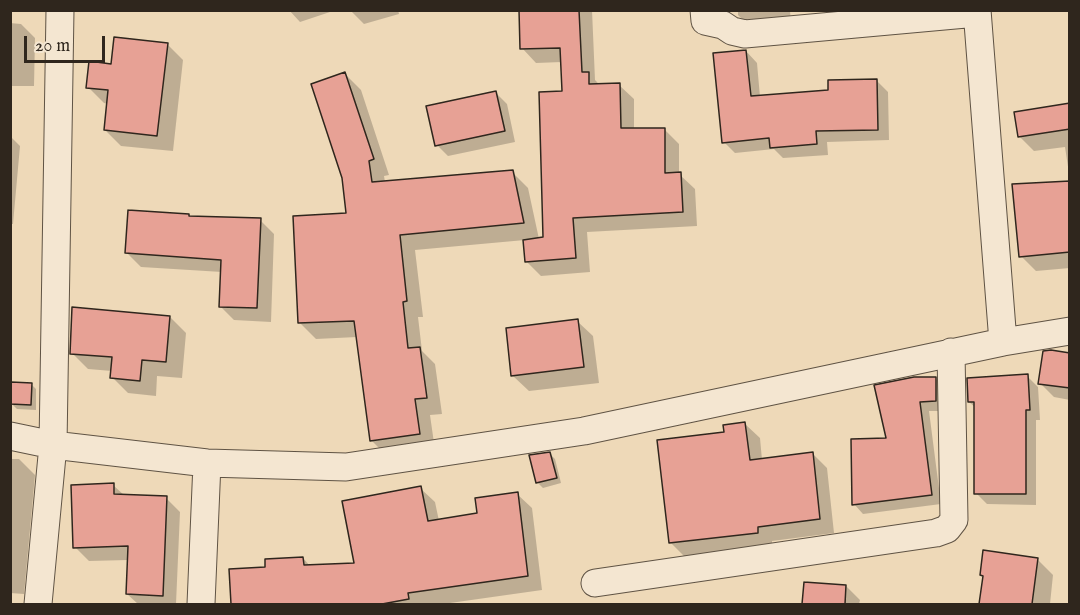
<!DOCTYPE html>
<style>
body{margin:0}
#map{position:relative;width:1080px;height:615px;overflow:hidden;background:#eed9b8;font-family:"IM FELL English",serif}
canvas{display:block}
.frame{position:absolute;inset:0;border:12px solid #2f261d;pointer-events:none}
.scale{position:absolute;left:24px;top:36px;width:81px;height:27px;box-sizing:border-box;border:3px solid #2f261d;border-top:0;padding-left:8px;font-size:18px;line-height:21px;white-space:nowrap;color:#2f261d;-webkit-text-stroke:4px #f4e6d1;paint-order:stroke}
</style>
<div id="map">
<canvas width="1080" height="615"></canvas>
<div class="frame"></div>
<div class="scale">20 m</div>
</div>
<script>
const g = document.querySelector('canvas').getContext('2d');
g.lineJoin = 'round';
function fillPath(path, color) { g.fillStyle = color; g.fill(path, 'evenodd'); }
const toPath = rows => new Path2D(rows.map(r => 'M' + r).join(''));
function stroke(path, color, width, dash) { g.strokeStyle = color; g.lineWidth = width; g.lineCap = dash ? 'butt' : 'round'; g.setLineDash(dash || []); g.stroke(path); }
const shadow = toPath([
 [289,10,336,10,300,22],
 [350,10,398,10,399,14,364,24],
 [520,10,592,10,595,80,600,85,619,85,634,99,634,130,664,129,679,144,679,174,695,189,697,226,587,232,590,272,541,276,527,262,525,240,415,250,423,317,418,317,422,351,435,364,442,414,430,415,435,450,387,456,371,440,357,337,316,339,300,323,347,215,345,74,361,90,389,175,384,176,385,182,512,172,528,188,539,239,544,239,563,93,562,62,536,63,522,48],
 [738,10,790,10,791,27,754,31,738,15],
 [10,23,21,24,35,38,34,86,10,86],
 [167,44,183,60,173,151,121,146,105,130,108,104,104,103,88,87,112,66],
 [746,51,757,63,760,97,830,92,877,81,888,92,889,140,827,142,828,155,783,158,774,149,735,153,724,142],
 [496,93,507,104,515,142,448,156,437,145],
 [1070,107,1070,180,1065,147,1034,151,1019,136],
 [10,136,20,146,13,224,10,224],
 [1070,183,1070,268,1036,271,1021,256],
 [189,215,191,217,260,220,274,234,271,322,234,320,220,306,222,272,141,267,127,253],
 [170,317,186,333,182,378,157,376,156,396,128,393,112,377,112,371,88,369,72,353],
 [577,321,593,336,599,383,529,391,513,376],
 [1070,354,1070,400,1054,397,1040,383],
 [1027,376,1038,387,1040,420,1036,420,1036,505,987,504,976,493,976,408,969,402],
 [935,378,945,388,946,411,929,411,941,504,863,514,854,504,887,440],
 [31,384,36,389,36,410,17,409,12,404],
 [745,424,760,438,762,460,812,453,827,468,834,533,772,541,772,547,685,557,670,542,726,433],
 [550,454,555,459,561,483,543,488,538,483,531,456],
 [10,459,19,459,35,475,24,594,10,593],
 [113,485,125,496,166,498,180,512,176,604,138,604,127,594,128,560,89,561,75,547],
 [420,488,435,502,439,521,478,514,517,494,532,508,542,590,443,604,233,604,231,570,266,568,303,558,310,566,356,564],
 [1037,559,1053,575,1050,604,981,604,985,578],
 [805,583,846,586,860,600,859,604,804,604]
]);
const building = toPath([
 [519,10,579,10,582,72,589,72,589,84,620,83,621,128,665,128,665,173,681,172,683,212,573,218,576,258,525,262,523,240,543,237,539,92,562,91,560,48,520,49,519,10],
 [114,37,168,43,157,136,104,130,108,90,86,88,89,61,111,64,114,37],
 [746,50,751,96,828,90,828,80,877,79,878,130,816,131,817,144,770,148,769,138,722,143,713,53,746,50],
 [345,72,374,159,369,161,372,182,513,170,524,223,400,235,407,301,403,302,408,348,420,347,427,398,415,399,420,434,370,441,354,321,298,323,293,216,346,213,342,178,311,84,345,72],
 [496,91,505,131,435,146,426,106,496,91],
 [1070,103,1070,129,1018,137,1014,112,1070,103],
 [1070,181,1070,252,1019,257,1012,184,1070,181],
 [128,210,189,214,189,216,261,218,257,308,219,307,221,260,125,253,128,210],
 [72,307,170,316,166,362,142,360,140,381,110,378,112,357,70,354,72,307],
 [578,319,584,367,511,376,506,328,578,319],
 [1051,350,1070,353,1070,388,1038,384,1043,351,1051,350],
 [1028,374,1030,410,1026,410,1026,494,974,494,974,402,968,402,967,378,1028,374],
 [914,377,936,377,936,401,920,402,932,495,852,505,851,439,886,438,874,385,914,377],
 [11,382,32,383,31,405,10,404,11,382],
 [745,422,750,460,813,452,820,519,758,527,758,533,669,543,657,440,724,432,723,425,745,422],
 [550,452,557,478,536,483,529,455,550,452],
 [114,483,114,494,167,496,163,596,126,594,128,546,73,548,71,485,114,483],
 [421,486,428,521,477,513,475,498,518,492,528,576,408,593,409,599,382,604,231,604,229,569,265,567,265,559,303,557,304,565,354,563,342,501,421,486],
 [983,550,1038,558,1032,604,979,604,983,576,980,575,983,550],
 [804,582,846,585,845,604,802,604,804,582]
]);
const minor = toPath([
 [704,10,705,21,723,25,732,31,745,34,977,13],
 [977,10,1003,342],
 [10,436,53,445,207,463,346,467,584,431,1003,342,1070,331],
 [595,583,936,533,947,529,954,520,951,352],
 [38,604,53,445,60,10],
 [201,604,207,463]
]);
fillPath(shadow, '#0003');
fillPath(building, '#e7a195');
stroke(building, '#2f261d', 1.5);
stroke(minor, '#5f5344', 29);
stroke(minor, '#f4e6d1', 27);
</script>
